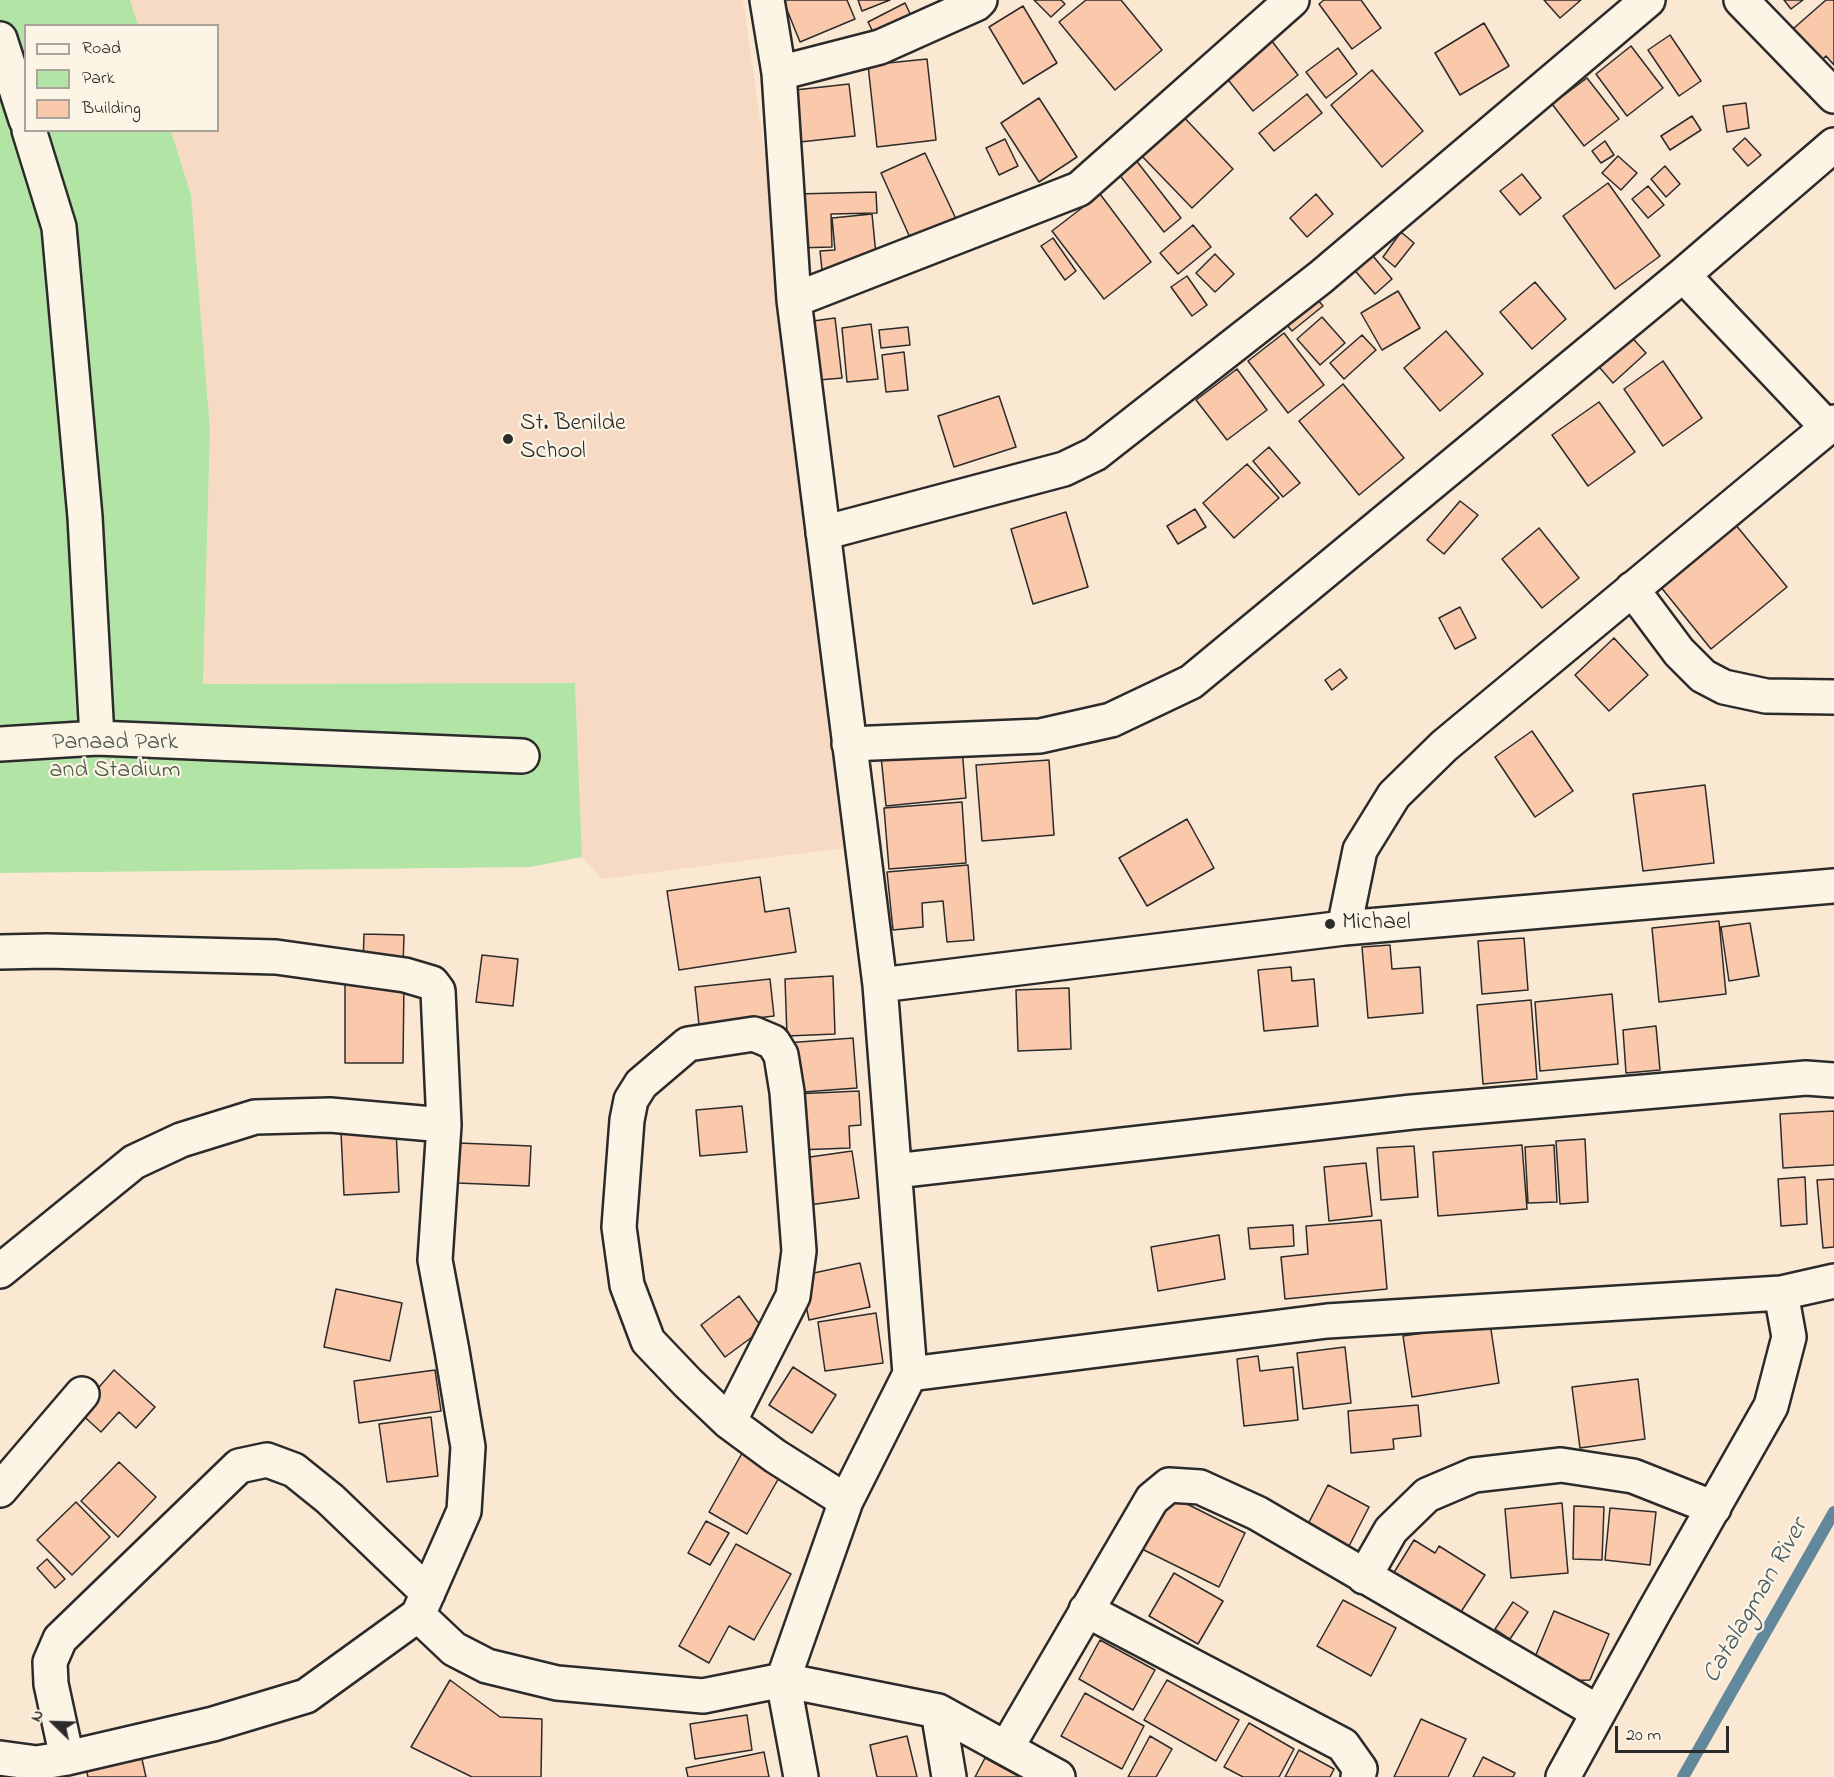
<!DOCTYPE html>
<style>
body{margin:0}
#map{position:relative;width:1834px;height:1777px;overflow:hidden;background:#fbe8d3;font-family:"Indie Flower",sans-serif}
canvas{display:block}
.legend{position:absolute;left:24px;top:24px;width:195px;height:108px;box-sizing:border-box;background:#fcf5e5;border:2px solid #a8a49b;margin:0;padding:8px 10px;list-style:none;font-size:18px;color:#2b2b2b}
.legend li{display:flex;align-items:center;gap:12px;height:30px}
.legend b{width:30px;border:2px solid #a8a49b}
.north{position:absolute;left:24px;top:1693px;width:60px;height:60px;-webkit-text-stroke:4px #fcf5e5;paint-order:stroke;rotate:293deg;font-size:16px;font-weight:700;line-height:24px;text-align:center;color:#2b2b2b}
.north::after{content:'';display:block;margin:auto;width:21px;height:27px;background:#2b2b2b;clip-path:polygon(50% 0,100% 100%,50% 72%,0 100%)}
.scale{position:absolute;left:1615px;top:1726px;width:114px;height:27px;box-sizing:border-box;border:3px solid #2b2b2b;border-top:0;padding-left:8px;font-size:18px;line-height:21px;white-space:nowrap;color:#2b2b2b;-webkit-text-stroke:4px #fcf5e5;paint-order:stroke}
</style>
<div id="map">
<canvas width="1834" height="1777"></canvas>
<ul class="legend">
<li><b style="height:8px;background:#fcf5e5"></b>Road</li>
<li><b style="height:16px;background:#b2e4a5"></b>Park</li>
<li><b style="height:16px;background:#fac8aa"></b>Building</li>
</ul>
<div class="north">N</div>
<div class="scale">20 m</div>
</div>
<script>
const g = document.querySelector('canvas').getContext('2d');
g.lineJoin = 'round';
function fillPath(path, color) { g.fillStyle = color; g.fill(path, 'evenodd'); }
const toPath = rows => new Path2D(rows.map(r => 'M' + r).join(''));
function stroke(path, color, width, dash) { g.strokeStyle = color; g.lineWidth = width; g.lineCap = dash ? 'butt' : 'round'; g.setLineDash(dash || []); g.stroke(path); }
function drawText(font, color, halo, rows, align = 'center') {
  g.font = font + ' "Indie Flower",sans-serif'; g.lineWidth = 4.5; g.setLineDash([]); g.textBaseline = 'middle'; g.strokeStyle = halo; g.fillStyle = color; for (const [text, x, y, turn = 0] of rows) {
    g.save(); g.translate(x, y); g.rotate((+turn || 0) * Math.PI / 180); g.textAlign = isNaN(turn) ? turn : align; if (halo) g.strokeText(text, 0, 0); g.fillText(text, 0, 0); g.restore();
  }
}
const built = toPath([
 [130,0,743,0,807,449,853,847,602,879,582,857,575,683,203,684,210,429,191,195,171,131,218,130,218,26,138,25]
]);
const green = toPath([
 [0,0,130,0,138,25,26,26,26,130,171,131,191,195,210,429,203,684,575,683,582,857,530,867,0,873]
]);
const stream = toPath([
 [1683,1777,1834,1512]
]);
const building = toPath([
 [783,0,847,0,855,19,800,42,783,0],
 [858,0,890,0,862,11,858,0],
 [1034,0,1061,0,1065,4,1051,17,1034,0],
 [1086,0,1121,0,1162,50,1115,90,1059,22,1086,0],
 [1324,0,1361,0,1381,28,1352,49,1319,4,1324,0],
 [1544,0,1581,0,1560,18,1544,0],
 [1784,0,1803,0,1791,9,1784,0],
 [1826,0,1834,0,1834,65,1826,56,1815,67,1786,35,1826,0],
 [905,3,913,20,876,38,868,22,905,3],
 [1023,6,1057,63,1023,84,989,27,1023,6],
 [1484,23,1509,66,1460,95,1435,53,1484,23],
 [1670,35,1701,81,1679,96,1648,50,1670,35],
 [1271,40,1298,75,1253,111,1225,76,1271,40],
 [1631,46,1663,88,1627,116,1596,74,1631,46],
 [1338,48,1357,74,1326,98,1306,72,1338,48],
 [927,59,936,140,877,147,868,65,927,59],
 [1372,70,1423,131,1382,167,1331,105,1372,70],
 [1587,78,1619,119,1584,146,1552,104,1587,78],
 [849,84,855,136,791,143,786,91,849,84],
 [1307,94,1322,113,1274,151,1259,133,1307,94],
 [1039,98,1077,157,1039,182,1001,123,1039,98],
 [1746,103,1749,128,1727,132,1723,106,1746,103],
 [1177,110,1233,169,1192,208,1136,150,1177,110],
 [1692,116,1701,130,1670,150,1661,136,1692,116],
 [1745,138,1761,155,1748,166,1733,149,1745,138],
 [1005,139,1018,166,999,175,986,148,1005,139],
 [1605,141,1614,155,1601,163,1592,151,1605,141],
 [925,153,957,221,912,242,881,173,925,153],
 [1618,156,1637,173,1621,190,1602,173,1618,156],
 [1135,159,1181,218,1164,232,1118,173,1135,159],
 [1665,166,1680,184,1666,197,1651,179,1665,166],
 [1522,174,1541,198,1520,215,1500,191,1522,174],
 [1608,183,1660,256,1615,289,1563,216,1608,183],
 [1648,186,1664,205,1648,218,1632,199,1648,186],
 [876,192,877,213,831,214,832,247,796,248,796,194,876,192],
 [1100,194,1151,262,1104,299,1052,231,1100,194],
 [1316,194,1333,214,1307,237,1290,218,1316,194],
 [872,214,877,265,822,270,820,251,835,250,832,218,872,214],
 [1193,225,1211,247,1178,274,1160,253,1193,225],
 [1401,232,1414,243,1395,267,1383,257,1401,232],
 [1053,238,1076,271,1065,280,1041,246,1053,238],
 [1368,250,1392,279,1375,294,1351,266,1368,250],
 [1215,254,1234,274,1215,292,1196,273,1215,254],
 [1187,276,1207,305,1192,316,1171,287,1187,276],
 [1535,282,1566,319,1532,349,1500,312,1535,282],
 [1398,291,1420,328,1382,350,1361,313,1398,291],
 [1313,294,1323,306,1292,331,1282,319,1313,294],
 [1322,317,1345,343,1320,365,1297,339,1322,317],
 [835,318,842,378,819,380,813,321,835,318],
 [871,324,878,379,847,382,842,328,871,324],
 [908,327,910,345,881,348,879,330,908,327],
 [1446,331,1483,374,1440,411,1404,368,1446,331],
 [1626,331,1646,353,1613,383,1593,360,1626,331],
 [1284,333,1324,385,1288,413,1248,361,1284,333],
 [1362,335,1376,350,1344,379,1330,363,1362,335],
 [904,352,908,390,886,392,882,355,904,352],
 [1663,361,1702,418,1663,446,1624,389,1663,361],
 [1237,369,1267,410,1227,440,1196,400,1237,369],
 [1343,384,1404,458,1359,495,1299,421,1343,384],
 [999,396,1016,447,954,467,938,416,999,396],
 [1599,402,1635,452,1588,486,1552,435,1599,402],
 [1269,447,1300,483,1283,497,1253,461,1269,447],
 [1247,464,1279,498,1234,538,1203,503,1247,464],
 [1460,501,1478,515,1444,554,1427,540,1460,501],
 [1195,509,1206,527,1178,544,1167,526,1195,509],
 [1066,512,1088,587,1033,604,1011,529,1066,512],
 [1735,524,1787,587,1711,649,1660,586,1735,524],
 [1539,528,1579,578,1542,608,1502,559,1539,528],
 [1460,607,1476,638,1455,649,1439,618,1460,607],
 [1614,638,1648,675,1609,711,1575,675,1614,638],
 [1340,669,1347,678,1332,690,1325,680,1340,669],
 [1532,731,1573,791,1535,817,1495,757,1532,731],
 [962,748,966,798,886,806,881,756,962,748],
 [1049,760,1054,835,982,841,976,765,1049,760],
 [1705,785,1714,863,1643,871,1633,794,1705,785],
 [962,802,966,863,889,869,884,808,962,802],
 [1187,819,1214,868,1147,906,1119,858,1187,819],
 [968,865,974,940,947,942,943,901,922,903,923,927,893,930,887,872,968,865],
 [760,877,765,912,789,908,796,952,679,970,667,891,760,877],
 [1719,921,1726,994,1659,1002,1652,928,1719,921],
 [1750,923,1759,976,1729,981,1721,927,1750,923],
 [364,934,404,935,403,966,363,965,364,934],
 [1524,938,1528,990,1482,994,1478,941,1524,938],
 [1390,945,1392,969,1420,967,1423,1013,1368,1018,1362,947,1390,945],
 [482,955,518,959,513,1006,476,1002,482,955],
 [1291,967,1292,981,1314,979,1318,1026,1264,1031,1258,970,1291,967],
 [833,976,835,1034,787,1036,785,979,833,976],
 [770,979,774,1016,699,1025,695,987,770,979],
 [345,981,404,981,403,1063,345,1063,345,981],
 [1069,988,1071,1049,1018,1051,1016,990,1069,988],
 [1612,994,1618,1064,1540,1071,1535,1002,1612,994],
 [1531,1000,1537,1079,1483,1084,1477,1005,1531,1000],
 [1656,1026,1660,1070,1626,1073,1623,1030,1656,1026],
 [853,1038,857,1088,790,1093,786,1043,853,1038],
 [859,1091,861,1125,849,1126,850,1148,797,1150,794,1094,859,1091],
 [742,1106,747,1152,700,1156,696,1110,742,1106],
 [1834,1111,1834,1165,1783,1168,1780,1114,1834,1111],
 [396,1129,399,1192,344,1195,341,1132,396,1129],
 [1585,1139,1588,1202,1560,1204,1556,1141,1585,1139],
 [459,1143,531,1146,529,1186,457,1183,459,1143],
 [1522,1145,1527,1209,1438,1216,1433,1152,1522,1145],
 [1554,1145,1557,1202,1528,1203,1525,1147,1554,1145],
 [1414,1146,1418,1197,1381,1200,1377,1148,1414,1146],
 [852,1151,859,1198,809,1205,803,1158,852,1151],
 [1366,1163,1372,1216,1329,1221,1324,1167,1366,1163],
 [1805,1177,1807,1224,1781,1226,1778,1179,1805,1177],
 [1834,1179,1834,1247,1823,1248,1817,1180,1834,1179],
 [1381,1220,1387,1289,1285,1299,1281,1257,1308,1254,1306,1226,1381,1220],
 [1293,1225,1294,1246,1250,1249,1248,1228,1293,1225],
 [1219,1235,1225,1279,1158,1291,1151,1247,1219,1235],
 [860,1263,870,1307,809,1320,800,1276,860,1263],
 [336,1289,402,1303,390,1361,324,1347,336,1289],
 [739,1296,763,1329,725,1357,701,1325,739,1296],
 [876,1313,883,1363,825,1371,818,1322,876,1313],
 [1490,1323,1499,1383,1412,1397,1403,1336,1490,1323],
 [1345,1347,1351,1403,1303,1409,1297,1353,1345,1347],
 [1258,1356,1260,1371,1293,1367,1298,1420,1244,1426,1237,1359,1258,1356],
 [793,1367,836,1395,812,1433,769,1405,793,1367],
 [114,1370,155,1407,136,1428,119,1412,101,1432,78,1411,114,1370],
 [435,1370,441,1411,359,1423,354,1381,435,1370],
 [1638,1379,1645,1439,1580,1448,1572,1387,1638,1379],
 [1418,1405,1421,1436,1393,1439,1394,1449,1351,1453,1348,1411,1418,1405],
 [431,1417,438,1476,387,1482,379,1424,431,1417],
 [745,1448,784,1469,747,1534,709,1512,745,1448],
 [119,1462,156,1497,118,1537,81,1501,119,1462],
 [1328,1485,1369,1507,1347,1550,1306,1528,1328,1485],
 [1169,1495,1245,1533,1219,1587,1142,1549,1169,1495],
 [76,1502,110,1537,72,1575,37,1540,76,1502],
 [1562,1503,1568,1573,1511,1578,1505,1509,1562,1503],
 [1574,1506,1604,1507,1602,1560,1573,1559,1574,1506],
 [1610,1508,1656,1512,1650,1565,1605,1560,1610,1508],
 [706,1521,729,1533,710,1565,688,1553,706,1521],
 [1414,1540,1435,1553,1439,1546,1485,1575,1455,1621,1390,1579,1414,1540],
 [736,1544,791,1574,754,1640,729,1626,709,1663,679,1646,736,1544],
 [47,1559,65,1579,55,1588,37,1568,47,1559],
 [1174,1573,1223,1601,1198,1644,1149,1616,1174,1573],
 [1343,1600,1396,1628,1371,1676,1317,1646,1343,1600],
 [1513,1602,1528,1612,1510,1639,1495,1629,1513,1602],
 [1554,1611,1609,1634,1590,1680,1564,1681,1535,1657,1554,1611],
 [1100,1640,1155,1670,1133,1710,1079,1679,1100,1640],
 [450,1680,500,1717,542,1719,541,1777,472,1777,411,1747,450,1680],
 [1167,1680,1239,1720,1216,1761,1144,1720,1167,1680],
 [1085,1693,1144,1726,1122,1769,1061,1736,1085,1693],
 [747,1715,752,1750,695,1759,690,1724,747,1715],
 [1421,1719,1466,1739,1448,1777,1394,1777,1421,1719],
 [1249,1723,1294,1749,1279,1777,1243,1777,1224,1767,1249,1723],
 [907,1736,917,1777,877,1777,870,1745,907,1736],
 [1150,1736,1172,1749,1156,1777,1128,1777,1150,1736],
 [1299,1750,1334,1769,1330,1777,1285,1777,1299,1750],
 [764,1752,769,1777,688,1777,686,1768,764,1752],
 [141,1755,146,1777,88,1777,86,1769,141,1755],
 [1483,1757,1515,1773,1513,1777,1473,1777,1483,1757],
 [985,1758,1020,1777,975,1777,985,1758]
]);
const street = toPath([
 [767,0,779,73,794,300,880,985,910,1374,846,1501,783,1680,801,1777],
 [1741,0,1834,96],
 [0,39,26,120],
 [779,73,880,47,976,4,980,0],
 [29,130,59,227,85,517,97,738],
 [1683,275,1827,427],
 [794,300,1079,189,1292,0],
 [823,533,1064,469,1095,454,1321,277,1648,0],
 [1632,589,1679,652,1703,676,1724,687,1766,696,1834,697],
 [0,744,97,738,522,756],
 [849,744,1040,736,1111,720,1191,682,1683,275,1834,145],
 [1344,928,1360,850,1394,795,1444,746,1834,422],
 [0,952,47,951,276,957,405,975,432,983,438,991,444,1125,435,1260,452,1351,468,1447,464,1511,418,1615,454,1649,487,1666,557,1683,703,1696,783,1680,938,1711,1058,1777],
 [880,985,1344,928,1834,886],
 [895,1171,1412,1112,1806,1078,1834,1080],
 [0,1271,134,1162,181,1140,255,1117,330,1115,444,1125],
 [910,1374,1327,1321,1781,1293,1834,1281],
 [729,1422,793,1296,799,1251,787,1092,781,1055,773,1042,754,1034,688,1044,641,1084,631,1100,627,1120,619,1227,627,1285,648,1341,688,1383,729,1422,775,1456,846,1501],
 [0,1490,82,1394],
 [1364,1577,1391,1530,1427,1495,1474,1475,1561,1465,1633,1476,1714,1508],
 [1086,1610,1343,1745,1360,1769,1358,1777],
 [938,1711,949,1777],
 [1007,1747,1152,1499,1169,1485,1200,1487,1257,1513,1598,1712],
 [0,1758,37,1763,67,1758,213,1724,306,1696,418,1615],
 [67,1758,51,1684,50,1662,60,1639,239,1466,267,1460,294,1470,330,1499,428,1593],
 [1563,1777,1655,1610,1771,1406,1789,1337,1781,1293]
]);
const markers = [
 [508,439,6,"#2b2b2b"],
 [1330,924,6,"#2b2b2b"]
];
const poiNames = [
 ["St. Benilde",520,425],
 ["School",520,453],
 ["Michael",1342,924]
];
const parkNames = [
 ["Panaad Park",115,744],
 ["and Stadium",115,772]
];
const waterNames = [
 ["Catalagman River",1757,1602,-60]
];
fillPath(built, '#f7dac4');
fillPath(green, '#b2e4a5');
stroke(stream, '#62889c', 12);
fillPath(building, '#fac8aa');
stroke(building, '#2b2b2b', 1.5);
stroke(street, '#2b2b2b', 38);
stroke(street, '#fcf5e5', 33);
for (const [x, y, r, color] of markers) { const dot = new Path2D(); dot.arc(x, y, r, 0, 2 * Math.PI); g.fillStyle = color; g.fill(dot); stroke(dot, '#fcf5e5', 2); }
drawText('24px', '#2b2b2b', '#fcf5e5', poiNames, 'left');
drawText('24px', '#4d594a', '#fcf5e5', parkNames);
drawText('italic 26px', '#475a64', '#fcf5e5', waterNames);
</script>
